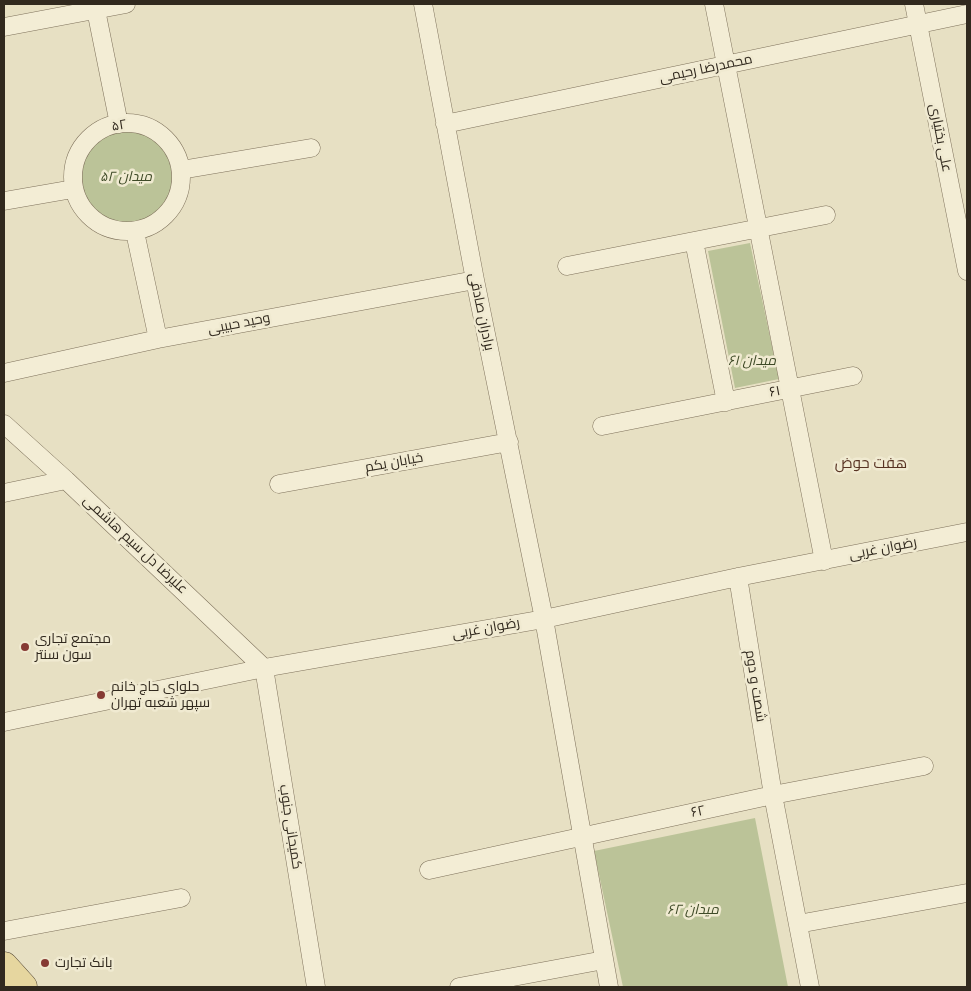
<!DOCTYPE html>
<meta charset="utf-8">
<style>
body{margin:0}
#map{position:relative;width:971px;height:991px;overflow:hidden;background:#e7e0c3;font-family:"Times New Roman",serif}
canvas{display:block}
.frame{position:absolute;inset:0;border:5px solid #31291e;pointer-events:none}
</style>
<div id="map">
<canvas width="971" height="991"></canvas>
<div class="frame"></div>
</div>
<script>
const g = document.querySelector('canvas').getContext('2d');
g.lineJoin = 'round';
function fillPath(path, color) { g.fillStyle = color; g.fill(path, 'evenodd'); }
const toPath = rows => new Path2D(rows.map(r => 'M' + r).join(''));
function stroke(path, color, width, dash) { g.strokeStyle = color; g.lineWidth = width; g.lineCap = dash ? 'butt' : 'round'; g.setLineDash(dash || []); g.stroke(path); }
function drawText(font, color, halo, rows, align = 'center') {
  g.font = font + ' "Times New Roman",Cairo,serif'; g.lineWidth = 5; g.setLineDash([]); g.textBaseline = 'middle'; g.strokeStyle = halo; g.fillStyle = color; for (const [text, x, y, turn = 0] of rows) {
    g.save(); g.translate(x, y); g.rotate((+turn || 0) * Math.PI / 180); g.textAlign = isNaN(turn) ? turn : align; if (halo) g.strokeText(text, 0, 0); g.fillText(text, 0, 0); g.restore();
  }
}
const green = toPath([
 '72 177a55 55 0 1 1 110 0a55 55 0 1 1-110 0Z',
 [750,243,779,379,735,388,708,251],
 [755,818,788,987,623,987,594,851]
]);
const minor = toPath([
 [423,4,475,280,544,619,609,987],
 [714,4,824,561],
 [914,4,967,271],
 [96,10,119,124],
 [4,27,126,4],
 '73 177a54 54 0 1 1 108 0a54 54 0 1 1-108 0Z',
 [445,124,967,14],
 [181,170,311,148],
 [4,201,73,189,74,191],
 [135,232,158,339],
 [694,241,726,402],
 [567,266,826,215],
 [4,373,158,339,475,280],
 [4,424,66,480,264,668,316,987],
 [602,426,853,376],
 [279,484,509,442],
 [4,493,66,480],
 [738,577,773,795,810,987],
 [4,722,264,668,544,619,738,577,967,532],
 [429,870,773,795,924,766],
 [798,924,967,893],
 [4,931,181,898],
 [459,987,604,960]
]);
const primary = toPath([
 [4,966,23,987]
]);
const markers = [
 [25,647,5,"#863b34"],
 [101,695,5,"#863b34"],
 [45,963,5,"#863b34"]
];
const streetNames = [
 ["محمدرضا رحیمی",706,69,-12],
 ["۵۲",119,126,-9],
 ["علی بختیاری",940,138,79],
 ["برادران صادقی",481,312,78],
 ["وحید حبیبی",239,324,-11],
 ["۶۱",775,392,-11],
 ["خیابان یکم",394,463,-10],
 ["علیرضا دل سیم هاشمی",135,545,43],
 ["رضوان غربی",883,549,-11],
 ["رضوان غربی",486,629,-10],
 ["شصت و دوم",755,686,81],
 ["۶۲",698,812,-12],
 ["کمیجانی جنوب",290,827,81]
];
const parkNames = [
 ["میدان ۵۲",126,177],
 ["میدان ۶۱",752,361],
 ["میدان ۶۲",693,910]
];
const poiNames = [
 ["مجتمع تجاری",35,639],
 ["سون سنتر",35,655],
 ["حلوای حاج خانم",111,687],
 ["سپهر شعبه تهران",111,703],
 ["بانک تجارت",55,963]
];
const neighbourhoodNames = [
 ["هفت حوض",871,464]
];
fillPath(green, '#bbc398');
stroke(minor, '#7f725c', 19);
stroke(primary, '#4d4030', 29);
stroke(minor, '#f3edd5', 18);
stroke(primary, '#e6d69f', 28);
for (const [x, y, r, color] of markers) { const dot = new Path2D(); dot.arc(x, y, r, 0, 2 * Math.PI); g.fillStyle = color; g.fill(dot); stroke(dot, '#f0ead1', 2); }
drawText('14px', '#31291e', '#f0ead1', streetNames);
drawText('italic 14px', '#3e4a27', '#f0ead1', parkNames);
drawText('14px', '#31291e', '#f0ead1', poiNames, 'left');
drawText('15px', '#583323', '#f0ead1', neighbourhoodNames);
</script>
